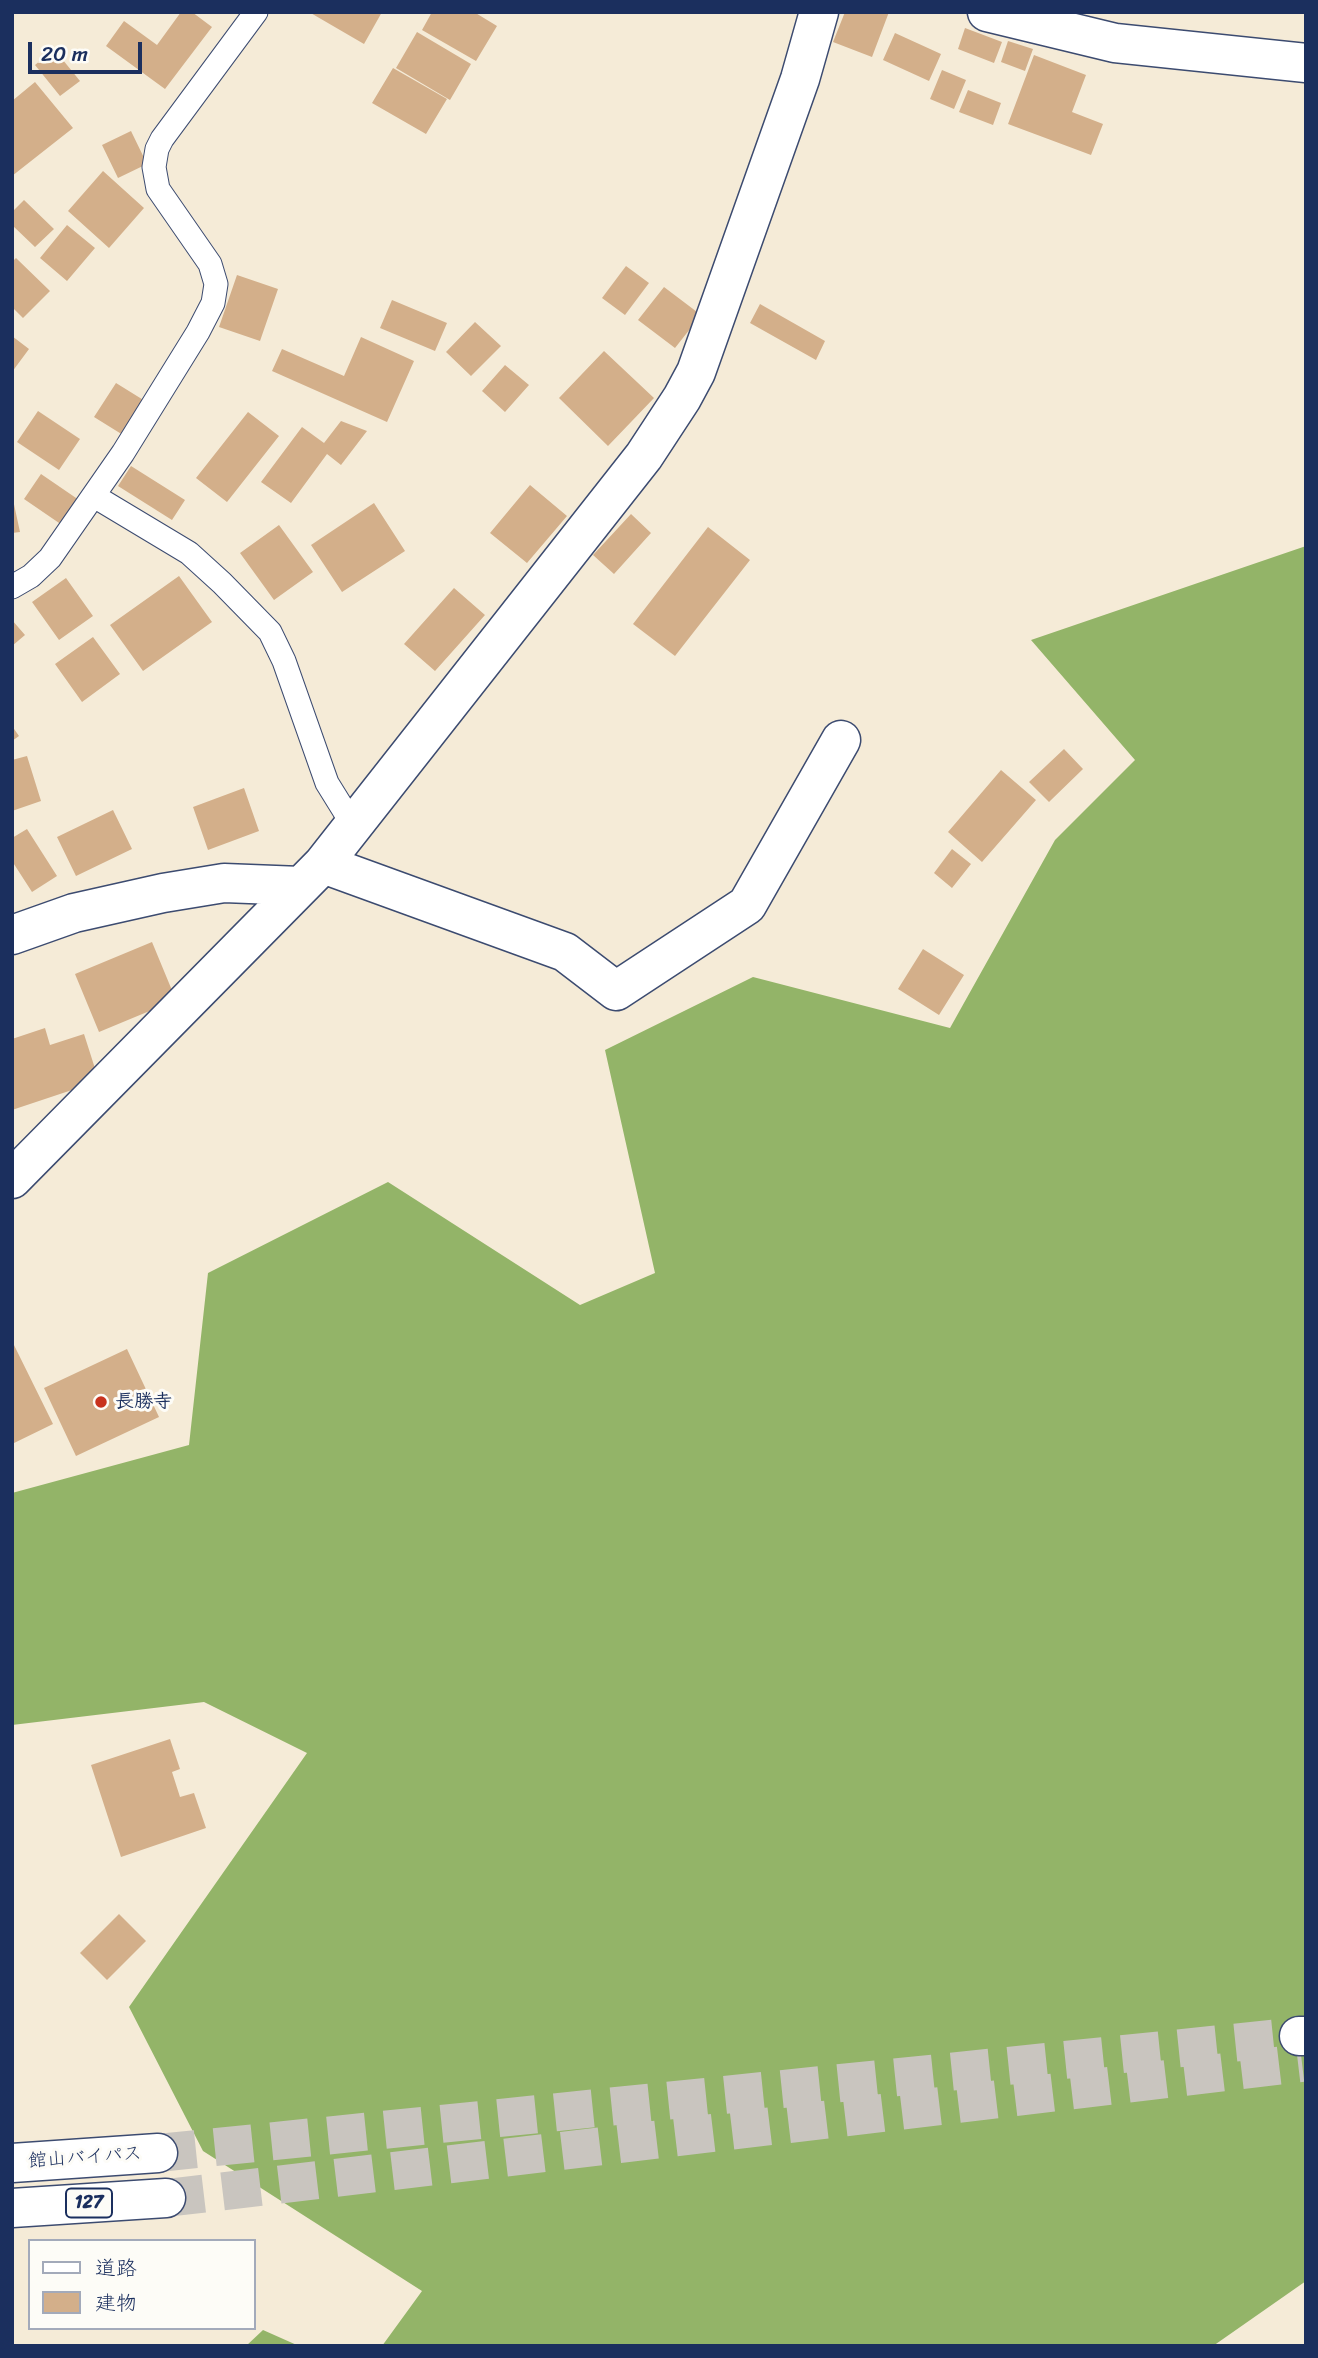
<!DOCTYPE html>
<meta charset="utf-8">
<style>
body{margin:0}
#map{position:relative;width:1318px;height:2358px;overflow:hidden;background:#f5ebd7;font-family:Sriracha,"Klee One",sans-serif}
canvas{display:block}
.frame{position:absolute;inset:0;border:14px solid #1b2f5e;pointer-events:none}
.legend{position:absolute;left:28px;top:2239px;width:228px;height:91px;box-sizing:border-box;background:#fdfcf7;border:2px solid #a3aaba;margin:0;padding:9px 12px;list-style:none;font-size:21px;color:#1b2f5e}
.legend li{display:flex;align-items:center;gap:14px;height:35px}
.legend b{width:35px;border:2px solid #a3aaba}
.scale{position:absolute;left:28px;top:42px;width:114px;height:32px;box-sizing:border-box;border:4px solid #1b2f5e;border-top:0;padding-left:9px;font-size:21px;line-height:24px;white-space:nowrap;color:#1b2f5e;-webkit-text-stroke:5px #fdfcf7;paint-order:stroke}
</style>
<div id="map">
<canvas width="1318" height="2358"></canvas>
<div class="frame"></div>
<ul class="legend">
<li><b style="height:9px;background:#fff"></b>道路</li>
<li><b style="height:19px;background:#d3af8a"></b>建物</li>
</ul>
<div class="scale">20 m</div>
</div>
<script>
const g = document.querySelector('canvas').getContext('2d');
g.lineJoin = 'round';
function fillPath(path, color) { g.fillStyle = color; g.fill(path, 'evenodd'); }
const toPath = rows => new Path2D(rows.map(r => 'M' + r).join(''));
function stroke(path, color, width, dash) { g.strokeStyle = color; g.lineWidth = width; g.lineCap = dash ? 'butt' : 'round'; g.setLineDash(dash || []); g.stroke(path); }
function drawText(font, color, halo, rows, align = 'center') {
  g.font = font + ' Sriracha,"Klee One",sans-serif'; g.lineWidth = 6; g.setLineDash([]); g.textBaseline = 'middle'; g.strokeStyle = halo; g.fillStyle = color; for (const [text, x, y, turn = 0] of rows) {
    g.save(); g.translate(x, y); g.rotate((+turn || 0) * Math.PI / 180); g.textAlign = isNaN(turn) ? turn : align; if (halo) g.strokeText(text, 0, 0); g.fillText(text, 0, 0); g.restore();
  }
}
const forest = toPath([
 [1306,546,1306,2281,1213,2346,382,2346,422,2291,203,2151,129,2007,307,1753,204,1702,12,1725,12,1493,189,1445,208,1273,388,1182,580,1305,655,1273,605,1050,753,977,950,1028,1055,840,1135,760,1031,640],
 [263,2330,299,2346,246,2346]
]);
const building = toPath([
 [181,12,192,12,212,27,165,89,106,46,124,21,157,45],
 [309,12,382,12,364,44],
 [432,12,474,12,497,26,476,61,422,30],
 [845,12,889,12,872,57,833,42],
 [965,28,1002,42,994,63,958,49],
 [417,32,471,64,450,100,396,68],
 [895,33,941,54,929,81,883,60],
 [1008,41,1033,49,1025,71,1001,62],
 [54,49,80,81,60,96,35,65],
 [1034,55,1086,75,1072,112,1103,124,1091,155,1008,124],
 [393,68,447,99,426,134,372,103],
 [942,70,966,80,954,109,930,99],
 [35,82,73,128,12,176,12,101],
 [968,90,1001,103,993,125,959,112],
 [131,131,147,164,118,178,102,145],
 [103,171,144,208,109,248,68,211],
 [24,200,54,229,35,247,12,225,12,212],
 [67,225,95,248,67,281,40,258],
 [16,258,50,291,23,318,12,307,12,262],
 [626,266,649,283,625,315,602,298],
 [237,275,278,289,260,341,219,327],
 [664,287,701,315,675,348,638,320],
 [392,300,447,323,435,351,380,328],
 [760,304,825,341,816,360,750,323],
 [475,322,501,346,471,376,446,352],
 [12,336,29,349,12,372],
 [361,337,414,361,387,422,272,371,282,349,344,376],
 [604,351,654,398,608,446,559,398],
 [505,365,529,385,505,412,482,391],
 [116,383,145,401,123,435,94,417],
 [38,411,80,439,59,470,17,442],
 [248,412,279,436,227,502,196,478],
 [341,421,367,431,341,465,327,454,291,503,261,482,302,427,324,443],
 [131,466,185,500,172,520,118,486],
 [41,474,79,500,62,525,24,499],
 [530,485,567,516,527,563,490,533],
 [12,495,20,532,12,533],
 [374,503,405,551,342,592,311,545],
 [631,514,651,533,614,574,593,555],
 [279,525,313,572,274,600,240,553],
 [708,527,750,560,675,656,633,624],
 [179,576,212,622,143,671,110,625],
 [66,578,93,616,59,640,32,602],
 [454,588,485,615,435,671,404,644],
 [12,620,25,635,12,646],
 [93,637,120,674,82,702,55,664],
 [12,726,19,736,12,741],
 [1064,749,1083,769,1049,802,1029,782],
 [27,756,41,801,12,811,12,760],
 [1001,770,1036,800,982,862,948,832],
 [244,788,259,831,208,850,193,807],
 [113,810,132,849,76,876,57,837],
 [27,829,57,876,32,892,12,861,12,838],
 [952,849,971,864,952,888,934,873],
 [152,942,176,1000,99,1032,75,974],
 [923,949,964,975,939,1015,898,989],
 [45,1028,50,1045,84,1034,99,1081,12,1110,12,1039],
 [12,1341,53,1424,12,1444],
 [127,1349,159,1417,76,1456,44,1388],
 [170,1739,180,1769,172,1772,180,1797,194,1793,206,1828,121,1857,91,1765],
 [119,1914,146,1941,107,1980,80,1953]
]);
const highwayTunnel = toPath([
 [158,2153,1299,2036],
 [166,2198,1302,2063]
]);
const lane = toPath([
 [94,496,189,553,222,583,270,632,284,661,327,783,353,825],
 [12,587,31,576,50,558,123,453,198,332,213,303,216,284,210,264,158,189,154,167,157,149,162,139,256,12]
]);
const street = toPath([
 [987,12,1115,43,1306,63],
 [323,864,565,952,616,991,747,905,841,740],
 [12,935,74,913,163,893,224,883,301,886],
 [12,1179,323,864,644,456,682,398,696,372,800,79,819,12]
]);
const highway = toPath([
 [1299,2036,1306,2036],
 [12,2163,158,2153],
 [12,2208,166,2198]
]);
const markers = [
 [101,1402,7,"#c8321e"]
];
const shields = [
 [89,2203,46]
];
const shieldNames = [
 ["127",89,2203]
];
const poiNames = [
 ["長勝寺",115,1402]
];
const streetNames = [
 ["館山バイパス",85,2158,-4]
];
fillPath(forest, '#93b468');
fillPath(building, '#d3af8a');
stroke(highwayTunnel, '#c9c5bf', 38, [38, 19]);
stroke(lane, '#3c4b70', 25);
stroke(street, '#3c4b70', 41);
stroke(highway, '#3c4b70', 41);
stroke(lane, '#fff', 23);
stroke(street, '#fff', 38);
stroke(highway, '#fff', 38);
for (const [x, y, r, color] of markers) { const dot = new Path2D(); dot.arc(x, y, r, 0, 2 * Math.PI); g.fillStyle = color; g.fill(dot); stroke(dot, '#fdfcf7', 2.5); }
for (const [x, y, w] of shields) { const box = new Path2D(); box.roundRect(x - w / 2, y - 14.5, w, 29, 5); g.fillStyle = '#fdfcf7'; g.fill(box); stroke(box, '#1b2f5e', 2); }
drawText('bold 18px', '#1b2f5e', null, shieldNames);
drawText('bold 19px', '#1b2f5e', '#fdfcf7', poiNames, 'left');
drawText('19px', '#1b2f5e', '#fdfcf7', streetNames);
</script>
